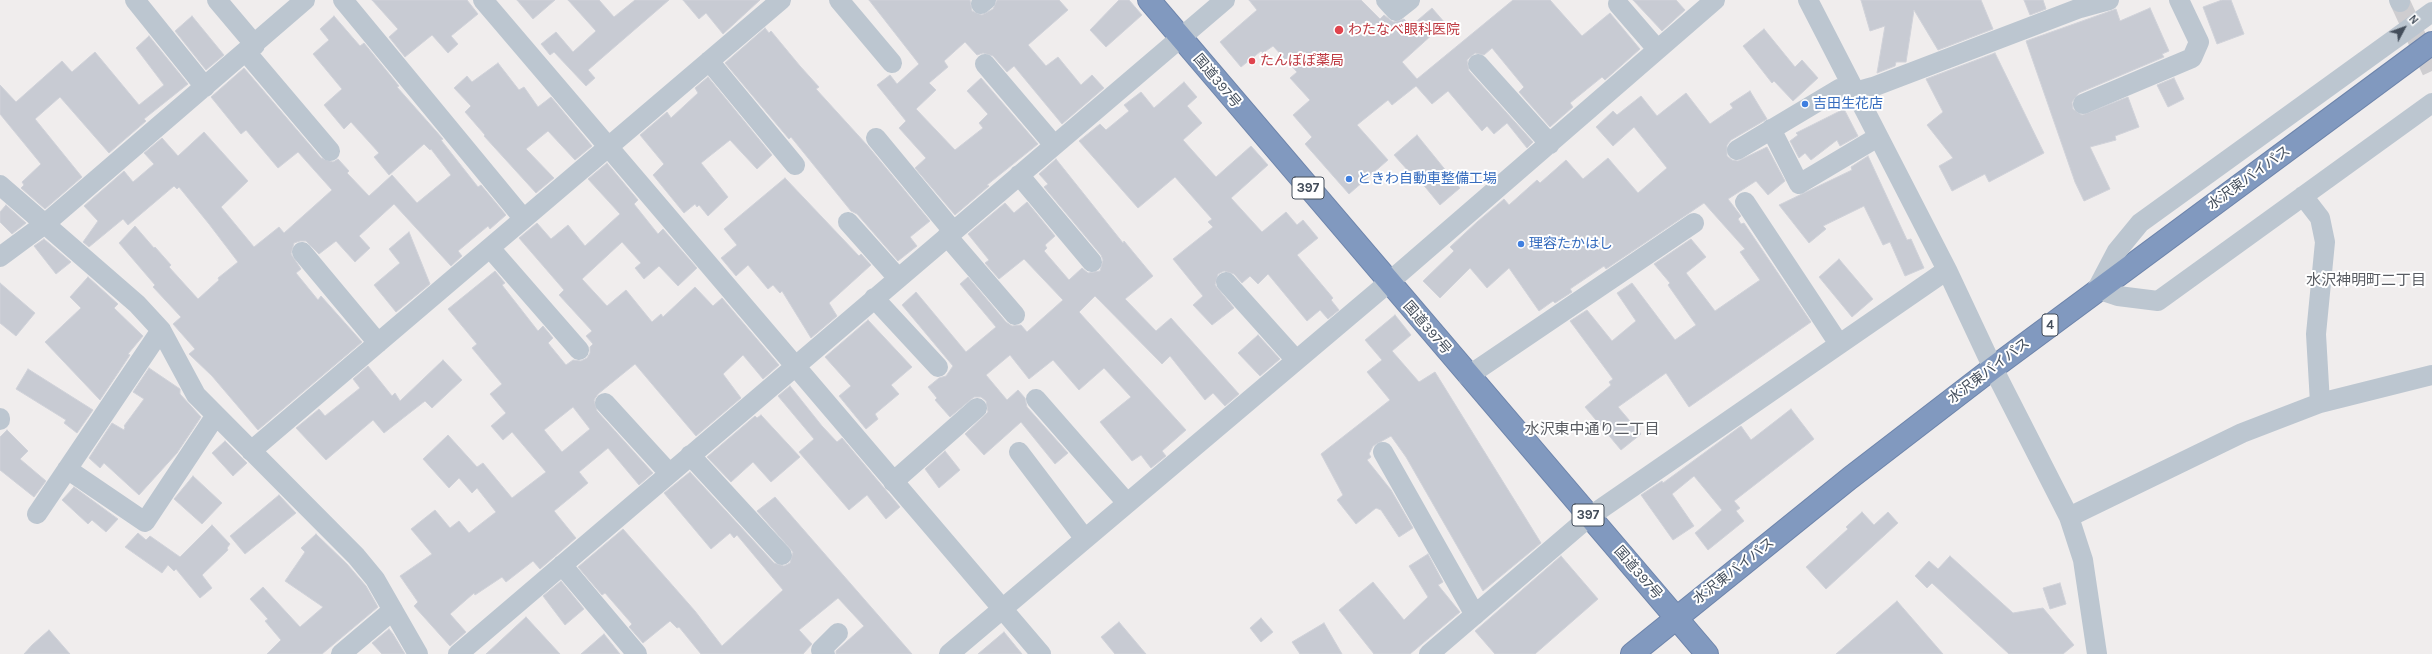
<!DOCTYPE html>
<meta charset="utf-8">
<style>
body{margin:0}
#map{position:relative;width:2432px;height:654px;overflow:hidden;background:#f0eded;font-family:Karla,sans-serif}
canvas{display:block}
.north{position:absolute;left:2384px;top:8px;width:40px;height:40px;-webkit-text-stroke:3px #fff;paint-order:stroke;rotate:49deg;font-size:11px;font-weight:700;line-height:16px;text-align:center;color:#444e5b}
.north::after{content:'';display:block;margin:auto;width:14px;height:18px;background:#444e5b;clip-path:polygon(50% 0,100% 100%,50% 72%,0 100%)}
</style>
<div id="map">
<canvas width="2432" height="654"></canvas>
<div class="north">N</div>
</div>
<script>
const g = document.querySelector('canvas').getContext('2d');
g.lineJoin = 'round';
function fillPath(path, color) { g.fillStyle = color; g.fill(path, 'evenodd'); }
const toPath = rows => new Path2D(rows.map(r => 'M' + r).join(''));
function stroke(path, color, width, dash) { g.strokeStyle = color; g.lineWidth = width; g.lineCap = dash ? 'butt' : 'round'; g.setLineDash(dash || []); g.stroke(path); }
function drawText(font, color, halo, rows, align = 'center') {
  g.font = font + ' Karla,"Noto Sans JP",sans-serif'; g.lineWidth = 4; g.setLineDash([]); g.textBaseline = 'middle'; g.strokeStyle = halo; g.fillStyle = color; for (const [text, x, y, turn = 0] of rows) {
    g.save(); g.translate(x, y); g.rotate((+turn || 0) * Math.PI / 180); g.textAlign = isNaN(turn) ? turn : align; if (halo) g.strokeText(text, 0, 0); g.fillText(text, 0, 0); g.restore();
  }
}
const building = toPath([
 [372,0,467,0,478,14,451,36,458,44,448,53,432,35,405,57,389,37,398,29,372,0],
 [517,0,555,0,533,19,517,0],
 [568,0,599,0,614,17,635,0,669,0,588,70,595,78,586,86,554,52,550,55,541,44,556,32,573,52,596,31,568,0],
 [683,0,760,0,723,34,706,13,699,19,683,0],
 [869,0,970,0,972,11,982,15,993,9,997,0,1059,0,1068,10,1028,45,1046,66,1058,57,1081,85,1092,75,1104,88,1062,124,1014,66,1007,72,993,56,983,53,977,55,965,42,944,61,948,67,929,83,936,90,916,109,955,150,983,128,979,123,988,114,967,91,981,78,1038,144,987,185,989,186,955,215,915,168,926,158,899,128,906,121,877,85,890,75,897,84,919,64,869,0],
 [1119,0,1129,0,1142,15,1106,47,1090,30,1119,0],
 [1249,0,1361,0,1380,19,1384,15,1393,22,1404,19,1411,26,1432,8,1445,23,1402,62,1417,79,1513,0,1550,0,1582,36,1610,13,1640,49,1605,80,1602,77,1570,103,1573,107,1550,127,1519,92,1524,87,1492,48,1484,55,1475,53,1467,60,1469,71,1533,142,1527,148,1507,123,1494,134,1487,126,1482,131,1448,91,1432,104,1416,86,1392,105,1388,100,1357,125,1388,160,1349,194,1305,144,1312,137,1293,115,1310,100,1290,78,1297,72,1273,46,1263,53,1261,51,1241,67,1220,42,1257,10,1249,0],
 [1633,0,1676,0,1685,10,1662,31,1633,0],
 [1861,0,1981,0,1993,29,1938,50,1914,10,1906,62,1896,62,1895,66,1877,73,1885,26,1870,31,1861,0],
 [2024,0,2043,0,2046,9,2030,15,2024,0],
 [2222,0,2231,0,2244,34,2217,44,2203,7,2222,0],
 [2150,8,2169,51,2162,54,2164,57,2079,93,2072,102,2073,109,2082,115,2128,97,2139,127,2115,136,2116,140,2090,147,2110,189,2084,201,2075,182,2026,41,2116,9,2120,21,2150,8],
 [192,16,224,55,206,70,175,31,192,16],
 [334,16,360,46,364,43,399,86,397,87,443,139,441,140,478,187,481,185,506,215,490,229,488,226,458,251,462,256,451,266,394,204,359,236,370,248,355,262,336,241,319,254,306,241,300,241,294,243,291,254,301,269,296,273,318,300,321,296,362,342,258,430,212,376,189,354,195,349,173,324,181,317,153,287,155,285,119,243,135,226,154,248,155,247,171,265,169,267,198,299,219,280,218,278,238,262,209,224,179,187,177,189,174,186,128,225,123,219,89,247,83,242,98,221,84,206,124,171,133,182,154,164,144,153,162,138,178,156,204,132,248,181,221,207,254,247,279,227,284,233,332,190,298,152,278,168,246,130,241,134,211,97,244,68,321,158,333,162,338,159,349,171,347,173,369,196,392,175,417,203,451,175,431,149,430,150,424,144,389,175,374,157,379,153,351,122,344,129,324,105,342,89,313,54,329,40,320,29,334,16],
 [765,28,769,33,771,31,800,66,819,87,816,89,867,145,930,221,910,237,917,246,898,261,857,214,851,211,791,137,789,139,725,63,765,28],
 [1764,29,1795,67,1802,60,1818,78,1793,101,1774,81,1772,83,1743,46,1764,29],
 [149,36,188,84,144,119,146,121,109,153,60,97,35,119,82,177,45,209,21,188,24,185,22,182,41,164,0,114,0,85,16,102,62,61,72,72,95,52,139,105,164,85,136,48,149,36],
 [1995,53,2044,153,1989,182,1985,174,1952,191,1939,166,1953,158,1927,125,1943,112,1926,79,1995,53],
 [498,63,519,90,524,87,538,107,551,97,592,146,575,160,548,131,526,149,554,178,536,193,484,136,485,135,465,112,471,106,454,88,467,76,472,82,498,63],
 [708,77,772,155,757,169,730,140,701,163,728,197,708,216,699,205,697,207,695,204,684,213,653,175,664,164,640,135,667,112,671,118,698,93,695,88,708,77],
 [2174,78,2184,99,2168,107,2157,85,2174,78],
 [1184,82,1197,97,1187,106,1202,123,1183,140,1216,177,1251,146,1268,165,1231,198,1262,232,1286,212,1297,225,1303,220,1318,238,1297,255,1333,298,1331,300,1339,310,1328,319,1320,310,1307,321,1268,274,1258,284,1250,276,1242,283,1234,274,1224,271,1218,274,1215,285,1234,308,1212,325,1193,305,1203,296,1173,259,1213,227,1208,222,1212,219,1175,177,1138,208,1079,141,1100,124,1106,130,1129,111,1124,105,1141,92,1154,108,1184,82],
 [1750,91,1767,119,1731,140,1727,145,1727,156,1732,160,1738,161,1767,147,1785,181,1768,195,1756,181,1728,199,1741,216,1738,219,1741,224,1744,223,1811,322,1689,407,1666,373,1618,407,1641,434,1621,450,1585,407,1611,385,1609,382,1613,379,1570,321,1587,310,1612,341,1636,321,1617,293,1632,283,1675,340,1696,325,1668,285,1670,283,1654,264,1691,239,1706,257,1686,273,1715,311,1760,280,1740,252,1745,249,1704,203,1606,269,1604,266,1570,289,1572,292,1555,303,1553,301,1539,311,1509,268,1487,288,1470,268,1440,298,1423,281,1454,251,1450,247,1477,222,1504,199,1509,205,1537,180,1540,183,1566,160,1583,179,1608,158,1638,193,1667,168,1634,127,1613,146,1596,127,1613,111,1617,115,1641,96,1657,116,1686,93,1710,124,1733,108,1730,104,1750,91],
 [1844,109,1858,136,1840,146,1837,140,1811,160,1805,153,1799,158,1790,141,1798,135,1796,133,1844,109],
 [1417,135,1460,188,1440,205,1412,171,1410,173,1394,155,1417,135],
 [1868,156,1907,240,1911,239,1924,268,1905,276,1890,242,1883,245,1864,206,1823,226,1826,229,1809,243,1779,205,1852,170,1851,167,1868,156],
 [1056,159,1123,243,1124,241,1153,276,1125,299,1156,331,1171,318,1239,394,1225,406,1213,393,1205,400,1170,356,1162,364,1095,296,1079,312,1186,430,1162,451,1166,456,1151,468,1141,455,1132,461,1100,422,1131,397,1104,368,1079,390,1053,360,1029,379,1010,355,986,375,1007,400,1018,390,1025,398,1027,407,1068,453,1055,464,1021,422,984,455,965,434,988,412,986,401,981,397,974,397,950,417,935,400,937,398,928,387,939,378,946,376,953,366,902,305,916,292,966,352,996,327,960,284,968,277,1006,322,1012,326,1021,325,1027,332,1063,300,1024,259,999,279,985,263,989,260,968,234,1005,203,1014,213,1027,202,1055,236,1045,245,1047,248,1044,251,1069,280,1082,268,1088,273,1100,271,1103,260,1101,255,1044,187,1048,184,1039,174,1056,159],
 [607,163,638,200,634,204,658,234,663,229,697,268,678,286,659,266,644,279,635,268,641,263,622,242,582,279,607,306,626,290,652,322,661,314,663,317,695,287,713,306,722,298,779,365,763,379,743,355,723,374,741,398,696,436,635,364,598,394,594,400,597,411,653,473,639,485,608,448,579,472,588,483,554,511,576,538,540,569,533,561,506,582,502,577,475,595,474,593,450,614,466,632,450,646,414,606,418,602,400,576,432,554,411,529,435,510,450,528,459,521,469,533,496,512,477,488,472,493,459,478,449,488,423,459,448,435,477,467,483,463,512,498,546,472,512,432,503,440,491,426,506,413,490,394,502,384,472,348,477,344,448,309,495,271,505,283,502,285,538,331,543,326,553,338,548,343,566,365,573,360,581,361,587,358,590,353,590,347,593,344,586,336,592,331,559,295,564,290,519,238,537,223,551,239,568,225,585,246,620,214,588,179,607,163],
 [573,407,590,429,562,452,544,430,573,407],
 [785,178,859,256,861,254,871,265,829,303,837,316,811,338,782,291,780,293,773,285,768,289,748,265,736,276,721,258,737,245,724,229,785,178],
 [6,205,26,223,12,234,0,222,0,212,6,205],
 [409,232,430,284,396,312,374,285,400,263,389,249,409,232],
 [44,239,71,262,56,274,34,246,44,239],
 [1839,259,1873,299,1852,317,1819,277,1839,259],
 [88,277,118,304,114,308,143,336,128,354,130,355,100,400,45,342,81,308,70,297,88,277],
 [0,283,35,313,16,336,0,323,0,283],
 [1395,315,1411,335,1392,351,1419,382,1435,372,1541,543,1483,591,1406,457,1391,436,1373,446,1369,454,1371,457,1367,460,1391,490,1413,528,1399,537,1381,510,1376,508,1356,524,1337,500,1343,495,1321,454,1390,400,1367,372,1382,360,1365,340,1395,315],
 [868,320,912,367,891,385,899,394,875,414,878,419,866,429,839,396,851,386,825,357,868,320],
 [1258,335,1280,359,1260,376,1238,353,1258,335],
 [443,360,462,380,432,408,425,401,384,433,373,420,326,460,296,428,319,409,325,416,360,388,353,379,368,366,392,396,395,393,400,401,443,360],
 [149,368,180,389,180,394,201,417,177,453,139,495,104,463,100,468,89,458,112,423,124,430,125,427,124,426,144,399,133,392,149,368],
 [28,369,93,410,77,433,64,423,66,420,16,389,28,369],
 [790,386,822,426,837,442,842,438,900,507,886,519,867,495,849,510,799,452,814,439,778,396,790,386],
 [1791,409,1814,439,1734,501,1740,508,1736,511,1744,521,1708,550,1695,533,1722,510,1694,476,1672,494,1694,526,1673,540,1641,495,1662,481,1663,483,1741,426,1751,440,1791,409],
 [761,415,800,457,771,482,753,462,731,482,707,457,755,416,757,418,761,415],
 [7,430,28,451,20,459,46,481,34,497,0,470,0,437,7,430],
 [225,441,247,463,233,476,212,453,225,441],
 [945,451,960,470,939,488,925,469,945,451],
 [690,472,774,563,784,566,790,563,793,552,757,511,775,497,912,654,836,654,836,651,864,626,838,598,799,630,812,644,803,654,701,654,679,627,677,628,670,621,643,643,629,627,632,624,605,593,602,595,578,567,623,529,695,611,722,646,783,590,737,535,734,538,730,533,711,549,664,493,690,472],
 [193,476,222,503,202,524,174,499,193,476],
 [74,487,118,519,106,532,92,520,88,524,62,500,74,487],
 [279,495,296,513,245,554,230,536,279,495],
 [1862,512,1874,525,1888,512,1898,523,1826,589,1806,567,1848,529,1846,527,1862,512],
 [212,525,230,544,227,548,228,550,202,575,212,588,200,598,176,569,174,571,168,565,162,573,125,547,138,533,146,540,150,536,180,557,212,525],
 [316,534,347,564,366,586,378,607,322,654,267,654,281,640,265,621,268,619,250,599,263,587,300,627,323,607,285,581,305,552,301,548,316,534],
 [1428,554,1443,582,1438,585,1460,612,1410,654,1374,654,1339,610,1373,582,1404,620,1428,597,1409,566,1428,554],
 [1561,556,1598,599,1535,654,1495,654,1475,631,1561,556],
 [1950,556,2013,613,2043,608,2074,645,2063,654,2009,654,1932,583,1927,588,1915,576,1929,561,1938,569,1950,556],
 [561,581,584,609,565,625,543,596,561,581],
 [2060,583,2066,604,2050,609,2043,588,2060,583],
 [1897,601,1943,654,1836,654,1897,601],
 [526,617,560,654,486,654,526,617],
 [1261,618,1273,632,1261,642,1250,628,1261,618],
 [1119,622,1146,654,1115,654,1101,637,1119,622],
 [1324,623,1342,654,1300,654,1292,642,1324,623],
 [389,629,393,634,405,654,382,654,372,643,389,629],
 [49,630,70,654,24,654,32,645,49,630],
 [1004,632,1022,654,978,654,1004,632],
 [604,634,620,654,581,654,604,634]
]);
const minorTunnel = toPath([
 [2400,2,2432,71]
]);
const minor = toPath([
 [135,0,205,87],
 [217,0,255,45],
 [343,0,523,218],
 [483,0,1041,654],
 [839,0,892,63],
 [1386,0,1396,11,1410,0],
 [1808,0,1947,270,1993,368,2069,517,2083,560,2097,654],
 [2399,0,2400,2],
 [981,4,986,0],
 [1618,4,1657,49],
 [2432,12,2140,223,2117,251,2097,289,2118,296,2158,301,2432,103],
 [246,52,330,151],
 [709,61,795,165],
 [985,64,1054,145],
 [1478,64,1550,144],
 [2083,104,2192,58,2199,42,2179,0],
 [1771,129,1799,184,1878,137],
 [876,138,953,231],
 [1737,150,1839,89,1855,92,1873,87,2080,8,2109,0],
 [1019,175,1092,262],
 [0,185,137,304,161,330,196,395,356,556,375,579,418,654],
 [2303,196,2320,218,2325,242,2316,334,2320,403],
 [1745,202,1839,344],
 [848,222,898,278],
 [947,236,1015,315],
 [490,248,579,350],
 [302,252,378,343],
 [0,257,46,223,305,0],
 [1226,282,1296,360],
 [874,298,938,367],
 [1468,376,1694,223],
 [1036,399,1127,503],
 [605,403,669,473],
 [0,418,0,420],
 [251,451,781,0],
 [1019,452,1085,539],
 [1383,452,1475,615],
 [690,455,782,555],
 [67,469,145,522,216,415],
 [893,482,977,408],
 [37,514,161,330],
 [2069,517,2242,433,2320,403,2432,375],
 [562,565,637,654],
 [341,654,393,610],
 [458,654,1225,0],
 [825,654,821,650,838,633],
 [949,654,1388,283,1715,0],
 [1429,654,1589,517,1947,270]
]);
const highway = toPath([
 [1149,0,1707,654],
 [1632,654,1850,478,1993,368,2432,43]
]);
const markers = [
 [1339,30,5,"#e0444e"],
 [1252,61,4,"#e0444e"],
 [1805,104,4,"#3f7fe0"],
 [1349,179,4,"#3f7fe0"],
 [1521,244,4,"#3f7fe0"]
];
const shields = [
 [1308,188,32],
 [2050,325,16],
 [1588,515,32]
];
const shieldNames = [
 ["397",1308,188],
 ["4",2050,325],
 ["397",1588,515]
];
const healthNames = [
 ["わたなべ眼科医院",1348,30],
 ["たんぽぽ薬局",1260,61]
];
const streetNames = [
 ["国道397号",1217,81,50],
 ["水沢東バイパス",2249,178,-36],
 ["国道397号",1427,328,49],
 ["水沢東バイパス",1989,371,-37],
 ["水沢東バイパス",1734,571,-38],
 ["国道397号",1638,573,49]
];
const shopNames = [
 ["吉田生花店",1813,104],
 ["ときわ自動車整備工場",1357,179],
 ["理容たかはし",1529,244]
];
const neighbourhoodNames = [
 ["水沢神明町二丁目",2366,281],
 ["水沢東中通り二丁目",1592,430]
];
fillPath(building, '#c8cbd3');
stroke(building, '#d0d2d9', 1);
stroke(minorTunnel, '#cecdd0', 20, [20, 10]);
stroke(highway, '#6d84ab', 24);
stroke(minor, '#bcc6d0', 20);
stroke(highway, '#8199bf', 22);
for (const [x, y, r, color] of markers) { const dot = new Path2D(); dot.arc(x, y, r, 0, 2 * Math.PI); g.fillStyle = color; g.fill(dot); stroke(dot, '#fff', 1.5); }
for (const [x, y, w] of shields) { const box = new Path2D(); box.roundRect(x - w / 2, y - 11, w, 22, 3); g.fillStyle = '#fff'; g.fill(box); stroke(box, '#444e5b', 1); }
drawText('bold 13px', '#444e5b', null, shieldNames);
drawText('14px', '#be3a42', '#fff', healthNames, 'left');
drawText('14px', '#444e5b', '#fff', streetNames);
drawText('14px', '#366cbe', '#fff', shopNames, 'left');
drawText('15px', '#595c62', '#fff', neighbourhoodNames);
</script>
